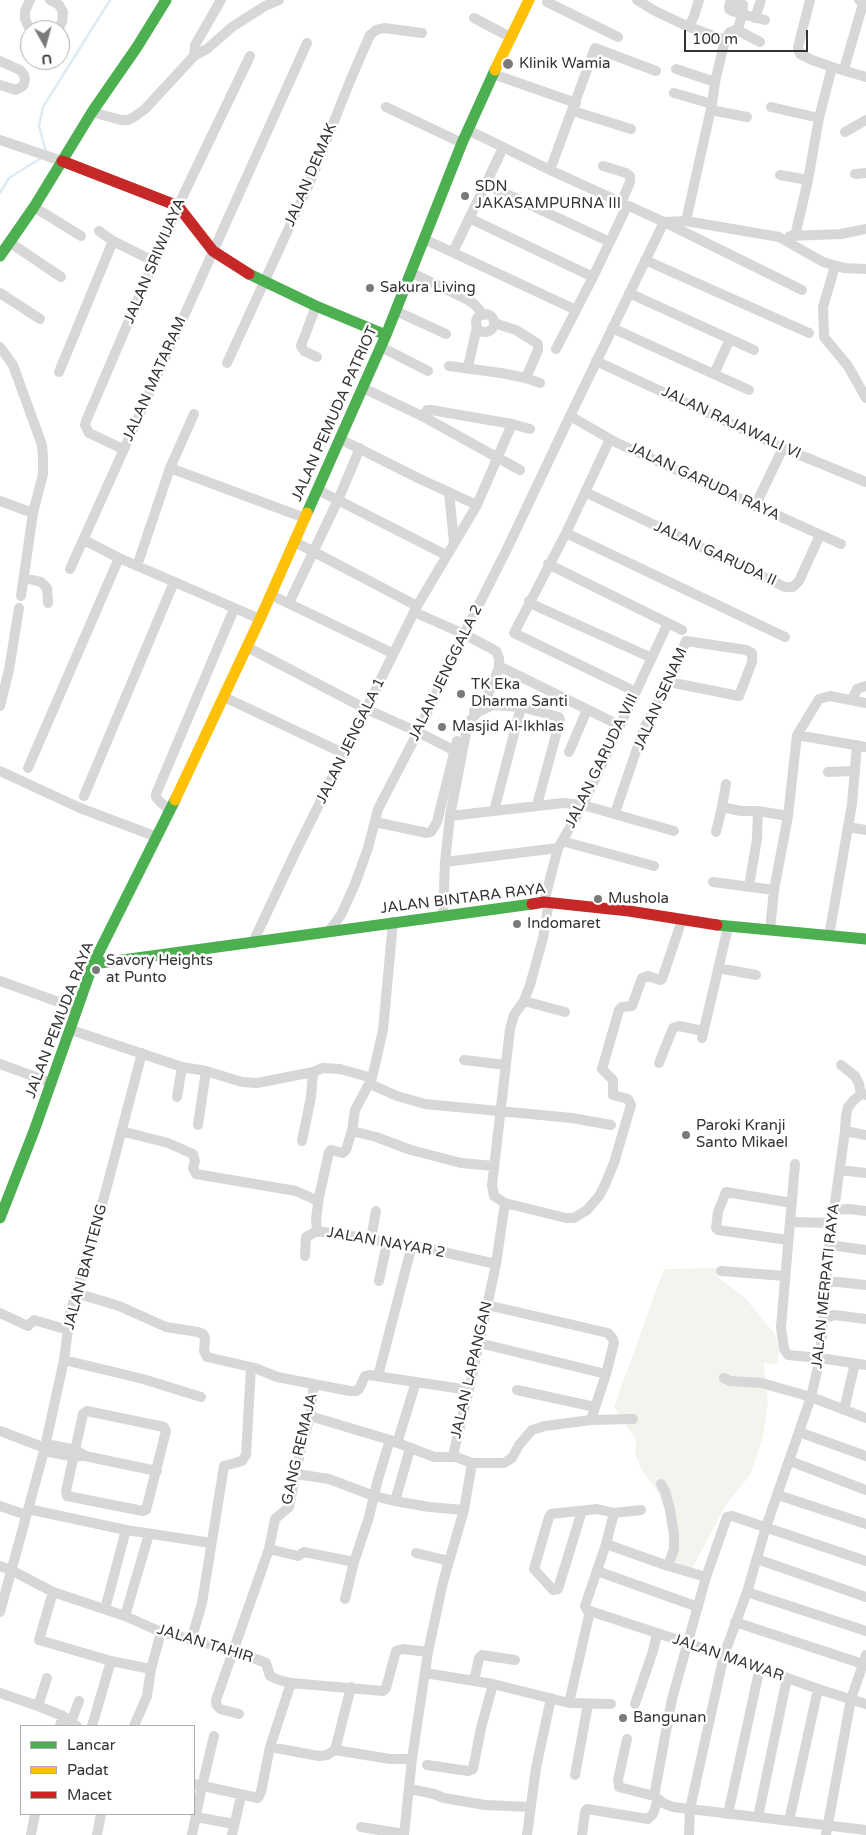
<!DOCTYPE html>
<style>
body{margin:0}
#map{position:relative;width:866px;height:1835px;overflow:hidden;background:#fff;font-family:"Varela Round",sans-serif}
canvas{display:block}
.legend{position:absolute;left:20px;top:1725px;width:175px;height:90px;box-sizing:border-box;background:#fff;border:1px solid #adadad;margin:0;padding:6px 9px;list-style:none;font-size:15px;color:#333}
.legend li{display:flex;align-items:center;gap:10px;height:25px}
.legend b{width:25px;border:1px solid #adadad}
.north{position:absolute;left:20px;top:20px;width:50px;height:50px;box-sizing:border-box;background:#fff;border:1px solid #adadad;border-radius:50%;rotate:173deg;font-size:14px;font-weight:700;line-height:20px;text-align:center;color:#333}
.north::after{content:'';display:block;margin:auto;width:18px;height:22px;background:#7a7a7a;clip-path:polygon(50% 0,100% 100%,50% 72%,0 100%)}
.scale{position:absolute;left:684px;top:30px;width:124px;height:22px;box-sizing:border-box;border:2px solid #333;border-top:0;padding-left:6px;font-size:15px;line-height:18px;white-space:nowrap;color:#333;-webkit-text-stroke:4px #fff;paint-order:stroke}
</style>
<div id="map">
<canvas width="866" height="1835"></canvas>
<ul class="legend">
<li><b style="height:6px;background:#4caf50"></b>Lancar</li>
<li><b style="height:6px;background:#ffc107"></b>Padat</li>
<li><b style="height:6px;background:#c62828"></b>Macet</li>
</ul>
<div class="north">U</div>
<div class="scale">100 m</div>
</div>
<script>
const g = document.querySelector('canvas').getContext('2d');
g.lineJoin = 'round';
function fillPath(path, color) { g.fillStyle = color; g.fill(path, 'evenodd'); }
const toPath = rows => new Path2D(rows.map(r => 'M' + r).join(''));
function stroke(path, color, width, dash) { g.strokeStyle = color; g.lineWidth = width; g.lineCap = dash ? 'butt' : 'round'; g.setLineDash(dash || []); g.stroke(path); }
function drawText(font, color, halo, rows, align = 'center') {
  g.font = font + ' "Varela Round",sans-serif'; g.lineWidth = 5; g.setLineDash([]); g.textBaseline = 'middle'; g.strokeStyle = halo; g.fillStyle = color; for (const [text, x, y, turn = 0] of rows) {
    g.save(); g.translate(x, y); g.rotate((+turn || 0) * Math.PI / 180); g.textAlign = isNaN(turn) ? turn : align; if (halo) g.strokeText(text, 0, 0); g.fillText(text, 0, 0); g.restore();
  }
}
const green = toPath([
 [715,1268,718,1277,745,1298,775,1334,779,1350,778,1364,764,1363,768,1402,763,1436,750,1475,726,1505,690,1572,675,1562,671,1546,671,1522,655,1487,643,1472,635,1454,636,1440,614,1407,664,1269]
]);
const stream = toPath([
 [46,152,39,126,43,107,110,0],
 [0,193,9,178,41,158]
]);
const street = toPath([
 [30,0,25,11,25,19,28,26,35,30],
 [50,0,59,5,63,12,62,22,58,30],
 [637,0,655,11,689,27,694,16,699,0],
 [810,0,798,47,799,51,800,54,812,60,832,67],
 [547,2,618,37],
 [474,18,510,37],
 [755,18,761,0],
 [689,27,725,40,730,32,738,29,742,14,743,5,733,1,730,3,729,6,729,9,732,11,742,14,765,20],
 [737,30,760,42],
 [194,56,195,45,221,0],
 [0,61,20,70,24,75,25,80,23,86,16,90,0,85],
 [676,69,715,82],
 [844,69,863,4,859,0],
 [493,74,576,103],
 [674,93,712,104],
 [386,107,462,143],
 [771,107,819,118],
 [711,110,747,117],
 [573,111,631,129],
 [92,112,121,120,128,120,134,117,145,109,194,56,207,49,232,27,265,6,279,0],
 [468,130,550,170,664,222,686,221,779,237,823,262,844,268,866,269],
 [845,132,866,120],
 [0,140,62,161],
 [603,166,626,173,630,176,630,182,621,203],
 [550,170,595,48,656,71],
 [855,174,866,173],
 [780,175,808,180],
 [485,184,610,242],
 [34,207,81,236],
 [469,218,593,277],
 [686,221,712,104,715,82,725,40],
 [99,231,113,241,155,262],
 [790,236,841,234,866,229],
 [795,236,808,180,819,118,832,67,866,77],
 [424,239,576,310],
 [9,242,61,277],
 [453,252,503,148],
 [645,260,809,333],
 [835,266,823,307,824,337,848,366,866,398],
 [412,273,468,300,474,304,484,315],
 [0,293,40,319],
 [629,293,754,350],
 [316,306,301,346,304,351,317,357],
 [396,311,446,334],
 '476 323a9 9 0 1 1 18 0a9 9 0 1 1-18 0Z',
 [494,323,516,330,538,344,538,350,526,378],
 [612,328,749,390],
 [0,347,13,365,42,445,43,458,43,474,33,513,21,596],
 [381,347,428,371],
 [556,349,593,277,627,206],
 [596,361,783,448,866,482],
 [227,363,310,182,350,81,370,35,376,30,384,28,422,33],
 [449,366,501,373,526,378,540,383],
 [468,367,477,327],
 [59,372,113,241],
 [714,374,730,339],
 [363,388,424,417,520,470],
 [570,416,617,443,841,544],
 [424,417,427,410,431,410,512,424,530,429],
 [340,439,422,480,477,505],
 [610,439,566,533,514,633,636,692],
 [123,449,89,433,85,425,86,421,178,206,250,56],
 [170,468,305,518],
 [318,490,446,555],
 [449,492,454,542],
 [585,492,785,587,793,587,799,581,820,535],
 [0,501,33,513],
 [755,506,783,448],
 [566,533,785,637],
 [84,540,119,558,260,619],
 [295,542,417,606],
 [548,564,682,630],
 [137,566,170,468,194,414],
 [70,569,307,43],
 [25,578,41,582,47,588,48,603],
 [271,595,388,651],
 [529,601,536,606,652,658],
 [289,603,338,500,360,448],
 [414,612,464,634,496,651,499,658,499,668,487,697,474,711],
 [247,647,366,709,418,732,455,751],
 [503,668,619,725],
 [224,697,345,754],
 [852,700,857,689,866,686],
 [0,706,9,670,19,608],
 [797,735,866,747],
 [569,752,587,710],
 [28,768,119,558],
 [0,771,80,808,157,837],
 [828,772,854,771],
 [726,784,722,807,741,811,758,811],
 [84,796,174,582],
 [170,810,160,802,156,797,156,794,234,609],
 [494,811,521,707],
 [615,813,644,728,669,682,686,641,746,650,752,653,752,662,739,696,669,682],
 [450,816,563,803,583,805,674,831],
 [375,822,427,833,431,832,437,822,457,741],
 [848,827,866,830],
 [716,832,722,807],
 [562,841,654,866],
 [445,862,558,848],
 [713,882,774,890],
 [749,886,757,839,758,811,788,816],
 [544,902,558,848,583,805,668,623],
 [549,902,543,938,530,985,524,1001,514,1015,510,1029,492,1185,494,1196,505,1203,496,1264,469,1390,454,1451,456,1457,472,1463,504,1463,512,1458,519,1445,532,1430,545,1426,591,1420,633,1419],
 [443,916,445,862,450,816,468,723,478,712,493,705,521,707,559,717,560,720,537,805],
 [393,922,383,1030,372,1078,355,1110,352,1131,346,1150,343,1153,331,1150,329,1152,319,1197,316,1219,317,1231,371,1239,387,1243,412,1245,496,1264],
 [770,930,774,890,788,816,797,735,819,699,830,696,866,703],
 [329,931,341,915,355,884,368,848,378,809,418,732,464,634,506,551,570,416,664,222,802,290],
 [829,936,852,804,857,745],
 [255,943,255,938,294,855,417,606,477,505,512,424],
 [718,968,756,975],
 [0,981,78,1009],
 [524,1001,565,1012],
 [71,1030,182,1067,206,1071,242,1082,257,1083,313,1072,323,1068,340,1069,372,1078],
 [702,1038,728,927],
 [464,1060,506,1065],
 [659,1063,673,1028,679,1026,703,1031],
 [0,1064,52,1083],
 [841,1065,855,1076,859,1084,861,1094],
 [370,1084,397,1096,425,1104,572,1118,611,1125],
 [177,1097,182,1067],
 [198,1125,206,1071],
 [121,1131,168,1143,193,1154,195,1161,193,1168,196,1174,296,1191,318,1201],
 [352,1131,376,1137,411,1150,461,1163,494,1166],
 [845,1131,866,1135],
 [302,1141,311,1097,313,1072],
 [795,1164,781,1327,784,1349,788,1355,820,1358,866,1365],
 [840,1170,866,1173],
 [505,1203,566,1218,574,1218,587,1210,599,1196,604,1187,614,1163,631,1105,628,1099,613,1095,613,1080,602,1069,619,1010,622,1007,632,1006,642,978,648,976,660,980,662,979,682,920],
 [834,1210,849,1209,866,1211],
 [790,1222,832,1223],
 [371,1239,376,1211],
 [788,1240,718,1230,716,1228,718,1212,726,1192,792,1203],
 [829,1245,866,1250],
 [305,1256,306,1237,317,1231],
 [721,1271,785,1276],
 [379,1281,387,1243],
 [826,1282,838,1282,866,1285],
 [76,1293,119,1306,166,1327,198,1332,203,1334,205,1338,204,1351,207,1357,255,1368,277,1377,350,1391,356,1391,359,1389,365,1376,369,1375,469,1390],
 [487,1305,608,1333,613,1339,614,1343,606,1374,591,1420],
 [0,1313,28,1326,34,1320,68,1330],
 [823,1319,834,1315,866,1319],
 [479,1343,606,1374],
 [64,1360,143,1379,201,1397],
 [378,1376,412,1245],
 [724,1378,730,1381,762,1383,811,1397,866,1418],
 [517,1390,595,1407],
 [844,1410,855,1363],
 [87,1411,164,1427,166,1431,146,1510,143,1511,67,1496,66,1491,83,1414,87,1411],
 [310,1416,390,1440,434,1457,456,1457],
 [0,1431,45,1448],
 [799,1432,866,1456],
 [397,1443,416,1382],
 [46,1444,76,1450,85,1456,157,1471],
 [44,1451,75,1457,81,1456],
 [790,1461,866,1490],
 [296,1474,329,1479,374,1496,395,1501,429,1507,464,1510],
 [661,1484,665,1491,670,1510,674,1535,674,1549,668,1566],
 [778,1495,866,1524],
 [395,1501,410,1449],
 [0,1506,26,1515],
 [28,1509,126,1530,211,1543],
 [582,1511,558,1589,553,1590,534,1569,549,1517,551,1514,597,1509,614,1513,641,1510],
 [614,1513,606,1544,585,1606,587,1610,724,1655,818,1689,866,1704],
 [606,1544,668,1566,706,1577],
 [269,1549,298,1556,304,1552,354,1562],
 [416,1553,449,1561],
 [757,1559,866,1597],
 [0,1566,11,1570,53,1592,125,1616,161,1632,233,1650,266,1663,270,1676,279,1680,291,1683,383,1691,386,1688,396,1651,403,1649,428,1652],
 [597,1571,698,1607],
 [53,1592,39,1640,111,1661,151,1669],
 [747,1592,866,1631],
 [345,1599,354,1562,369,1517,378,1479,390,1440],
 [105,1609,126,1530],
 [0,1612,44,1451,64,1360,70,1314,106,1190,142,1053],
 [125,1616,149,1534],
 [735,1622,863,1664],
 [191,1641,202,1603,224,1466,242,1461,246,1455,251,1367],
 [425,1673,493,1684,569,1703,611,1704],
 [474,1681,479,1658,482,1655,515,1660],
 [0,1693,38,1706,63,1716,77,1726],
 [569,1703,590,1611],
 [635,1704,653,1651,657,1634],
 [38,1706,47,1678],
 [239,1714,220,1709,216,1704,216,1700,269,1549,275,1519,289,1507,300,1453,310,1416,314,1385],
 [71,1722,79,1701],
 [60,1726,63,1716],
 [92,1726,111,1661],
 [134,1726,147,1696,151,1669,161,1632],
 [627,1739,618,1780,619,1787,654,1796,665,1804,673,1807,866,1830],
 [270,1747,319,1756,327,1755,335,1750,390,1759,412,1759],
 [335,1750,351,1687],
 [427,1765,468,1771,473,1769,481,1728,493,1684],
 [575,1775,588,1704],
 [194,1784,258,1798,261,1792,270,1747,291,1683],
 [410,1789,434,1794,444,1798,485,1805,530,1807],
 [654,1796,672,1699,706,1577,727,1517,732,1516,866,1561],
 [728,1814,760,1667],
 [196,1817,234,1824],
 [758,1817,787,1678],
 [789,1821,818,1689],
 [361,1827,404,1834],
 [31,1835,35,1814],
 [97,1835,101,1814],
 [192,1835,202,1786,214,1736],
 [232,1835,241,1796],
 [404,1835,412,1759,428,1652,443,1582,464,1510,472,1463],
 [527,1835,536,1768,551,1698],
 [582,1835,585,1812,587,1809,648,1819,653,1814,658,1799],
 [689,1835,690,1809,724,1655,747,1592,766,1527,811,1397,820,1358,829,1245,845,1131,846,1116,848,1107,854,1100,861,1094,866,1095],
 [826,1835,851,1699,866,1655]
]);
const fast = toPath([
 [0,256,34,207,92,112,137,47,166,0],
 [249,274,316,306,386,335],
 [307,513,386,335,462,143,495,70],
 [717,925,866,939],
 [93,964,532,904],
 [0,1218,34,1131,93,964,175,800]
]);
const slow = toPath([
 [495,70,529,0],
 [175,800,260,619,307,513]
]);
const jam = toPath([
 [62,161,178,206,213,251,249,274],
 [532,904,544,902,629,911,717,925]
]);
const markers = [
 [508,64,6,"#7a7a7a"],
 [465,196,5,"#7a7a7a"],
 [370,288,5,"#7a7a7a"],
 [461,694,5,"#7a7a7a"],
 [442,727,5,"#7a7a7a"],
 [598,899,5,"#7a7a7a"],
 [517,924,5,"#7a7a7a"],
 [96,970,5,"#7a7a7a"],
 [686,1135,5,"#7a7a7a"],
 [623,1718,5,"#7a7a7a"]
];
const poiNames = [
 ["Klinik Wamia",519,64],
 ["SDN",475,187],
 ["JAKASAMPURNA III",475,204],
 ["Sakura Living",380,288],
 ["TK Eka",471,685],
 ["Dharma Santi",471,702],
 ["Masjid Al-Ikhlas",452,727],
 ["Mushola",608,899],
 ["Indomaret",527,924],
 ["Savory Heights",106,961],
 ["at Punto",106,978],
 ["Paroki Kranji",696,1126],
 ["Santo Mikael",696,1143],
 ["Bangunan",633,1718]
];
const streetNames = [
 ["JALAN DEMAK",311,175,-67],
 ["JALAN SRIWIJAYA",155,261,-67],
 ["JALAN MATARAM",155,379,-66],
 ["JALAN PEMUDA PATRIOT",335,414,-66],
 ["JALAN RAJAWALI VI",731,423,25],
 ["JALAN GARUDA RAYA",704,482,25],
 ["JALAN GARUDA II",715,554,25],
 ["JALAN JENGGALA 2",446,673,-64],
 ["JALAN SENAM",661,699,-66],
 ["JALAN JENGALA 1",351,741,-64],
 ["JALAN GARUDA VIII",602,761,-64],
 ["JALAN BINTARA RAYA",463,899,-7],
 ["JALAN PEMUDA RAYA",60,1020,-69],
 ["JALAN NAYAR 2",386,1243,10],
 ["JALAN BANTENG",86,1267,-75],
 ["JALAN MERPATI RAYA",826,1286,-84],
 ["JALAN LAPANGAN",472,1370,-77],
 ["GANG REMAJA",300,1449,-77],
 ["JALAN TAHIR",205,1644,17],
 ["JALAN MAWAR",728,1658,19]
];
fillPath(green, '#f1f5ed');
stroke(stream, '#ddebf3', 2.5);
stroke(street, '#d7d7d7', 10);
stroke(fast, '#4caf50', 11);
stroke(slow, '#ffc107', 11);
stroke(jam, '#c62828', 11);
for (const [x, y, r, color] of markers) { const dot = new Path2D(); dot.arc(x, y, r, 0, 2 * Math.PI); g.fillStyle = color; g.fill(dot); stroke(dot, '#fff', 2); }
drawText('15px', '#333', '#fff', poiNames, 'left');
drawText('15px', '#333', '#fff', streetNames);
</script>
